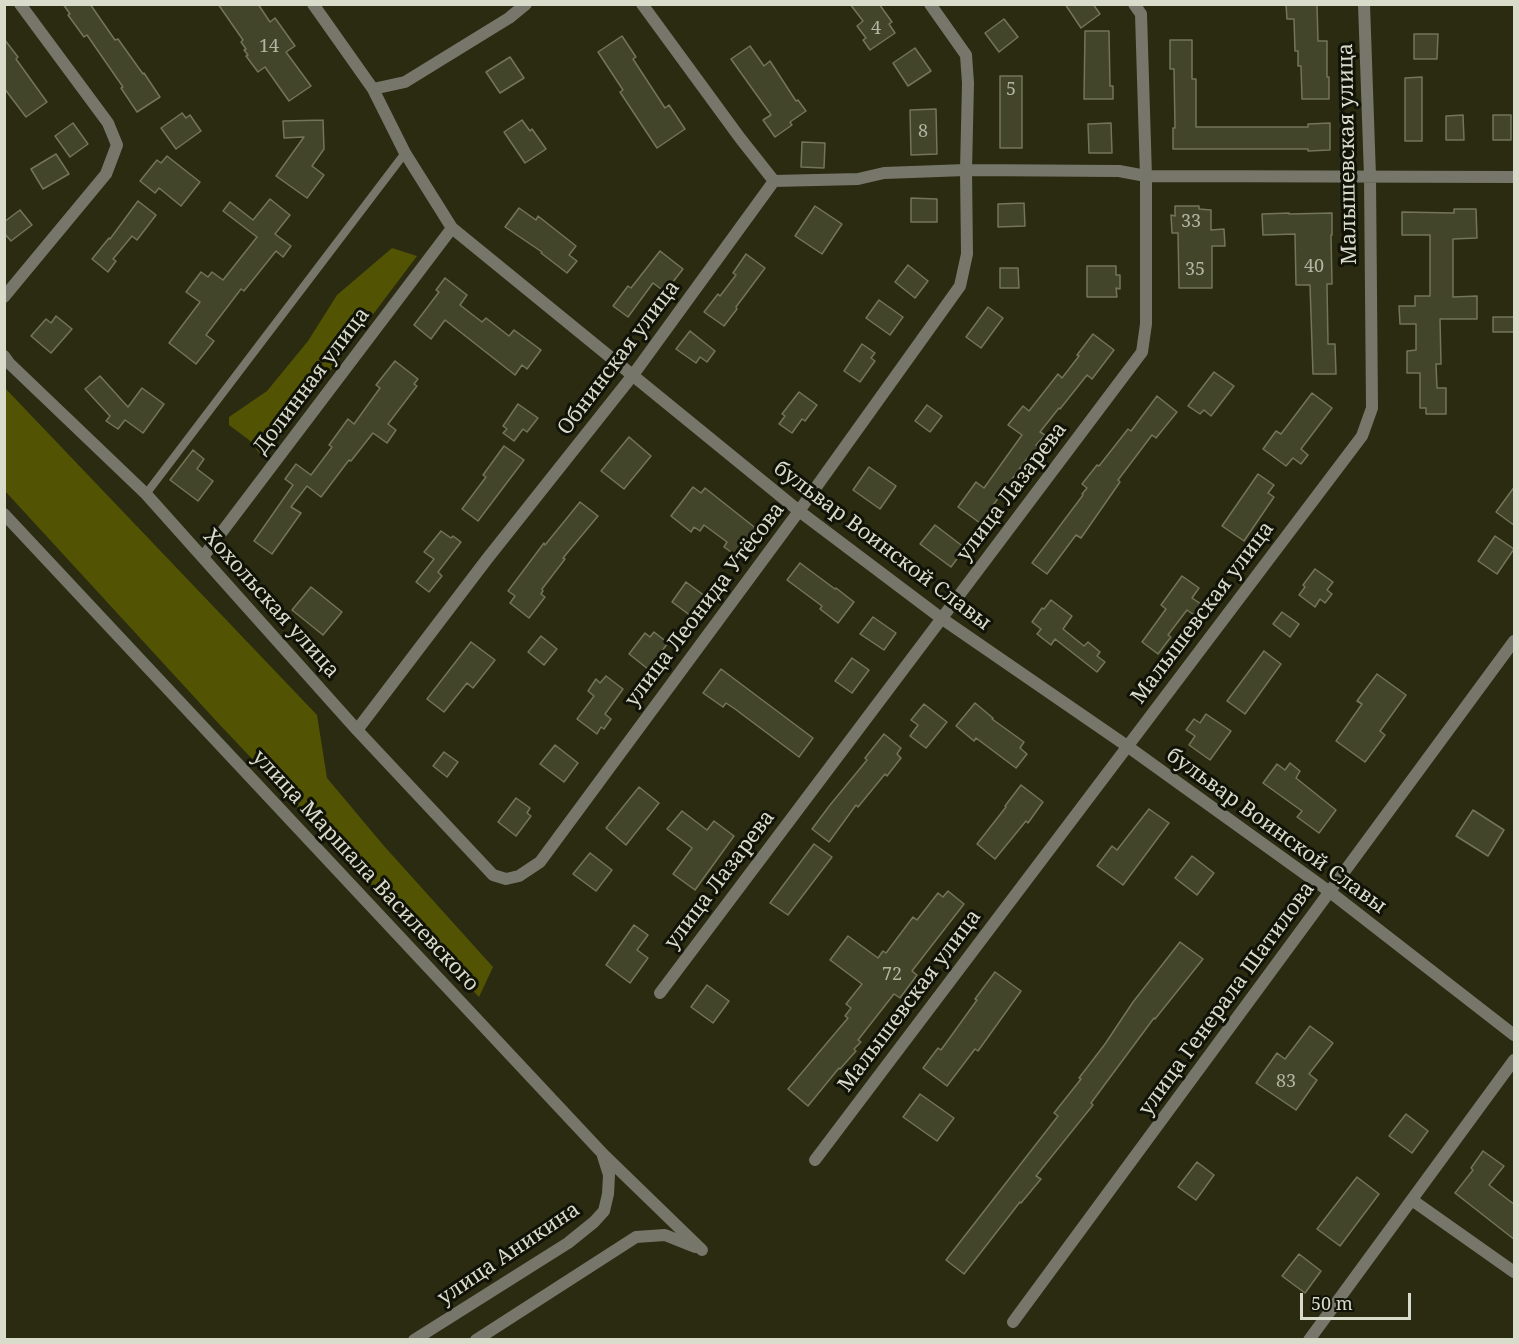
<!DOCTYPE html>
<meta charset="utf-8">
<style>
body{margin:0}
#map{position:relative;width:1519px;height:1344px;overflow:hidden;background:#2a2b11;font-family:"Noto Serif",serif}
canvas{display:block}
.frame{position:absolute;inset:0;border:6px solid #d9dbcb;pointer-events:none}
.scale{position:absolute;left:1300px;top:1293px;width:111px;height:27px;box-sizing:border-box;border:3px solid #d9dbcb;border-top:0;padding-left:8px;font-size:18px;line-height:21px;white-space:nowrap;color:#d9dbcb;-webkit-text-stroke:4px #121308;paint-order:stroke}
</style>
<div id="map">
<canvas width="1519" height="1344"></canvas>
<div class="frame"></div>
<div class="scale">50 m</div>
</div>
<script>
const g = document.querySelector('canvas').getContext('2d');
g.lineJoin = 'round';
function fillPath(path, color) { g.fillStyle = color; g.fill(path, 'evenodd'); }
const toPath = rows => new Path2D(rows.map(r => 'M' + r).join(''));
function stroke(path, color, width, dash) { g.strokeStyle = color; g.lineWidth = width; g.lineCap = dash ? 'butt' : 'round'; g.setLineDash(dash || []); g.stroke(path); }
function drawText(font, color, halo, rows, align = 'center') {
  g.font = font + ' "Noto Serif",serif'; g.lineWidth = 6; g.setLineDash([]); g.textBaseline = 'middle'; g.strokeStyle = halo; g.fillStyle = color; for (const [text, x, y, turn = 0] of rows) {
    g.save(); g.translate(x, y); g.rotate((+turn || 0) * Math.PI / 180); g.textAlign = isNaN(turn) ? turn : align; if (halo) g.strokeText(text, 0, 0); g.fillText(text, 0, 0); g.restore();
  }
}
const forest = toPath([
 [392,248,417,256,264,459,249,440,229,425,229,417,267,391,308,341,337,295],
 [5,388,317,715,327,778,384,846,493,967,479,997,381,895,220,725,5,491]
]);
const building = toPath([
 [63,4,90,4,115,40,118,39,143,74,144,73,160,97,137,112,121,88,123,87,87,35,84,37,68,15,70,14,63,4],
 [218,4,258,4,270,22,275,18,295,46,286,52,311,86,289,101,265,67,258,72,246,56,248,55,244,50,246,49,241,42,243,40,218,4],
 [850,4,879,4,892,22,889,24,895,33,870,50,863,40,866,38,857,26,863,21,850,4],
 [1065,4,1093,4,1100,14,1081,28,1065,4],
 [1286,4,1317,4,1318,41,1327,41,1327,77,1329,77,1329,99,1302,99,1301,66,1298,66,1298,51,1295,51,1294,19,1287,19,1286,4],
 [1004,19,1018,37,999,52,985,33,1004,19],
 [1085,31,1109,31,1110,86,1113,86,1113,99,1084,99,1085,31],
 [1414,34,1438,34,1437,59,1414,59,1414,34],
 [622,36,636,57,633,59,665,108,669,105,685,129,657,148,620,92,623,90,598,52,622,36],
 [4,39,18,57,16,59,47,102,26,117,4,88,4,39],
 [1170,40,1192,40,1192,79,1196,79,1196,127,1308,127,1308,124,1330,123,1330,150,1308,151,1308,149,1173,149,1173,128,1175,128,1174,69,1170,69,1170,40],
 [750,46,764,66,770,61,796,101,798,100,806,111,790,122,792,125,775,137,763,120,771,115,731,59,750,46],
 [915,48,931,71,908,86,893,63,915,48],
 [510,57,524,78,500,93,486,72,510,57],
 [1000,76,1022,76,1022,148,1000,148,1000,76],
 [1422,77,1422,141,1405,141,1405,78,1422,77],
 [936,109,937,154,911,155,910,110,936,109],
 [182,113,186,118,190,115,201,131,176,149,161,128,182,113],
 [1463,115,1464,140,1446,140,1446,116,1463,115],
 [1493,115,1511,115,1511,140,1493,140,1493,115],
 [323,120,324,149,312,166,324,175,307,198,276,176,304,137,284,138,283,121,323,120],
 [522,120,530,131,532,129,546,149,525,163,504,132,522,120],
 [73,123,88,144,70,157,55,136,73,123],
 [1111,123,1112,153,1089,153,1088,124,1111,123],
 [802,142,825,143,824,168,801,167,802,142],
 [56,154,69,174,43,189,31,169,56,154],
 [167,156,200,182,181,206,159,188,155,193,140,181,157,160,161,163,167,156],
 [911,198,937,199,937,222,911,222,911,198],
 [270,199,290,215,275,234,291,246,283,257,276,251,244,291,241,289,206,335,214,341,196,364,169,343,200,302,186,292,201,272,208,277,212,272,223,280,257,237,223,211,230,202,253,220,270,199],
 [138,201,156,215,137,240,132,236,113,259,116,261,108,272,92,259,109,238,110,239,138,201],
 [1024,203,1025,226,998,227,998,204,1024,203],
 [815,206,842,224,822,254,795,236,815,206],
 [1175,206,1199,206,1199,209,1211,210,1211,230,1224,229,1225,246,1212,246,1212,288,1179,288,1178,233,1172,233,1171,215,1175,216,1175,206],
 [519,208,536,220,538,216,576,246,569,255,577,261,567,273,541,253,542,252,505,227,519,208],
 [1454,209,1476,209,1477,238,1453,239,1453,297,1477,296,1477,319,1440,319,1441,364,1436,364,1437,388,1446,388,1446,414,1426,414,1426,408,1420,408,1420,373,1407,373,1407,351,1416,350,1416,324,1400,324,1399,306,1415,306,1415,296,1430,296,1430,235,1402,235,1402,212,1454,213,1454,209],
 [20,210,32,225,11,241,4,233,4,222,20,210],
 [1289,213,1289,214,1332,213,1332,235,1331,235,1332,284,1327,284,1328,344,1335,344,1336,374,1313,374,1310,285,1296,285,1295,234,1263,235,1262,214,1289,213],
 [660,251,683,269,665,292,653,283,628,317,613,306,628,286,631,288,660,251],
 [746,254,765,268,736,307,737,309,724,326,704,312,718,294,720,296,736,275,733,273,746,254],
 [908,265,928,281,915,298,895,282,908,265],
 [1087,266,1116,266,1116,275,1120,275,1120,289,1116,288,1117,297,1087,297,1087,266],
 [1000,268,1018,268,1019,288,1000,288,1000,268],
 [445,278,467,295,460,305,482,322,486,318,509,336,514,330,541,350,527,369,522,365,515,375,445,320,431,339,414,325,439,292,436,290,445,278],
 [879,300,903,317,890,335,866,318,879,300],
 [988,307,1003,318,981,348,966,337,988,307],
 [56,316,72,329,51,353,31,336,46,319,51,323,56,316],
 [1493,317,1514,317,1514,332,1493,332,1493,317],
 [690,331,715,351,707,362,700,357,696,363,676,349,690,331],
 [1093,334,1114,350,1092,379,1087,375,1060,409,1059,408,1040,432,1045,435,1036,445,1040,449,1032,459,1029,456,980,523,958,507,976,482,984,488,1022,435,1008,425,1023,406,1029,411,1058,374,1062,378,1079,356,1077,355,1093,334],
 [862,344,875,353,871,358,875,361,860,382,844,371,862,344],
 [395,361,418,379,414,384,417,386,388,424,396,430,387,443,373,433,351,461,349,460,321,497,307,486,291,507,301,513,272,554,254,541,293,485,285,479,296,464,311,475,332,447,329,445,348,419,354,424,380,388,376,385,395,361],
 [1214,372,1234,386,1211,416,1204,410,1200,414,1188,406,1214,372],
 [100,376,128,407,142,388,164,404,143,433,125,420,118,429,106,421,110,416,85,389,100,376],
 [799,392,817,405,805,421,802,419,792,433,779,424,785,416,782,414,799,392],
 [1312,393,1332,408,1301,449,1308,455,1301,464,1293,458,1286,466,1263,449,1276,431,1281,434,1312,393],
 [1157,396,1177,412,1156,438,1152,435,1118,480,1120,482,1081,538,1076,535,1047,574,1032,563,1083,495,1082,494,1087,488,1082,484,1097,465,1099,466,1128,429,1131,431,1157,396],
 [518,404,538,418,527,432,523,429,514,441,503,433,507,429,503,426,518,404],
 [927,405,942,416,930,432,915,421,927,405],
 [629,437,651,456,624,489,601,471,629,437],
 [504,446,524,460,478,521,462,509,486,477,483,475,504,446],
 [193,450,204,459,197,469,213,481,198,501,170,480,193,450],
 [869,467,896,486,880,509,853,490,869,467],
 [1258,474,1274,485,1268,493,1274,497,1244,541,1222,526,1258,474],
 [1515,486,1515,526,1496,512,1515,486],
 [693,487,701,493,705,488,758,530,738,557,724,547,727,542,704,525,700,531,694,527,691,532,671,516,693,487],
 [580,502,598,516,563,558,565,559,542,589,543,591,541,594,545,597,529,618,510,603,515,596,508,591,544,543,545,545,580,502],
 [935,525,965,548,951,567,920,544,935,525],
 [441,531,451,538,453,536,461,542,438,572,442,576,429,592,416,582,434,559,424,552,441,531],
 [1495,536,1514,549,1497,574,1478,561,1495,536],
 [800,563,835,589,836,588,854,602,838,623,820,609,822,606,787,580,800,563],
 [1315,569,1333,582,1327,590,1332,594,1325,603,1320,599,1315,607,1299,595,1305,587,1303,585,1315,569],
 [1182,576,1199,588,1192,598,1201,604,1194,615,1187,610,1168,635,1171,637,1158,654,1142,642,1166,609,1161,605,1182,576],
 [686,582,705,596,691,616,672,602,686,582],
 [311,587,342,612,323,635,292,610,311,587],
 [1051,600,1072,616,1063,629,1084,646,1088,642,1100,652,1097,656,1105,662,1097,672,1055,639,1051,645,1037,634,1041,629,1032,622,1042,608,1044,609,1051,600],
 [1282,612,1299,624,1290,637,1273,624,1282,612],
 [873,617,896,633,884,650,860,634,873,617],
 [654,632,668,643,648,669,629,654,645,633,650,637,654,632],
 [541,636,557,649,544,665,528,652,541,636],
 [471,642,495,660,473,688,467,683,444,712,427,699,471,642],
 [1264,651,1281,664,1245,714,1227,701,1264,651],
 [852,658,869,670,852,693,835,681,852,658],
 [721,669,813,738,799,757,735,709,726,703,723,707,703,693,721,669],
 [1377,674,1406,695,1380,731,1385,735,1365,762,1336,741,1362,704,1357,701,1377,674],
 [606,676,623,689,605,714,611,719,604,729,601,727,597,734,577,719,594,696,588,691,596,679,600,683,606,676],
 [975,703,993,718,992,719,1024,742,1020,748,1027,754,1016,768,976,738,974,741,956,726,975,703],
 [924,704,947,722,926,748,910,736,918,725,911,720,924,704],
 [1206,714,1231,731,1210,760,1189,745,1195,736,1186,730,1194,719,1200,723,1206,714],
 [884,734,901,748,897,754,901,758,887,776,885,774,858,807,856,805,829,842,812,829,830,805,867,760,865,758,884,734],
 [555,745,578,763,564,782,540,764,555,745],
 [444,752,458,762,447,777,433,766,444,752],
 [1290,763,1300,771,1296,778,1336,810,1319,833,1297,817,1302,811,1263,783,1277,764,1285,770,1290,763],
 [1021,785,1043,802,1028,823,1026,821,995,859,977,844,1006,807,1005,806,1021,785],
 [639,787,659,803,626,845,606,828,639,787],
 [516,798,530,808,527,813,531,816,516,836,498,822,516,798],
 [1149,809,1169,823,1123,885,1097,866,1112,846,1117,850,1149,809],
 [1473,810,1504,830,1488,856,1456,836,1473,810],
 [682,811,707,830,714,821,734,836,695,890,673,874,692,848,667,829,682,811],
 [814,844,832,857,788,915,770,903,814,844],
 [590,853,612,870,596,891,573,874,590,853],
 [1192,856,1214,873,1197,895,1175,878,1192,856],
 [948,891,964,904,912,971,917,975,900,998,894,994,858,1040,861,1042,854,1049,856,1051,840,1069,839,1068,808,1106,788,1089,848,1018,845,1016,851,1008,846,1004,862,984,830,960,848,936,878,958,883,951,886,953,913,917,917,920,938,893,943,897,948,891],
 [634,925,648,935,637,950,648,958,630,983,606,965,634,925],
 [1180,942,1203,959,1155,1019,1154,1018,1091,1103,1093,1105,1036,1176,1041,1179,1021,1203,1020,1202,964,1274,946,1260,1058,1116,1054,1113,1081,1079,1079,1078,1105,1044,1133,1002,1180,942],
 [995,972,1021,991,978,1051,975,1049,947,1086,923,1068,938,1048,941,1050,977,1000,975,999,995,972],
 [707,985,729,1001,713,1023,691,1007,707,985],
 [1310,1026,1333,1043,1309,1074,1317,1080,1296,1110,1256,1083,1277,1053,1285,1059,1310,1026],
 [920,1094,954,1118,937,1141,903,1117,920,1094],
 [1406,1114,1428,1131,1412,1153,1389,1136,1406,1114],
 [1483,1151,1504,1166,1489,1185,1515,1205,1515,1240,1455,1193,1473,1170,1471,1168,1483,1151],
 [1197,1162,1214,1175,1196,1200,1178,1187,1197,1162],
 [1357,1177,1379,1194,1340,1246,1317,1229,1357,1177],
 [1299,1254,1321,1271,1305,1293,1282,1276,1299,1254]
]);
const lane = toPath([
 [146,494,405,153]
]);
const street = toPath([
 [313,4,373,89,405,153,452,228,799,511,941,618,1127,746,1330,892,1514,1035],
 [373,89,405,82,509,18,526,4],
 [774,181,858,179,884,173,966,170,1119,171,1146,176,1514,177],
 [4,297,106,174,117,145,108,123,20,4],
 [4,356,9,363,146,494,357,730,493,875,506,879,519,876,540,862,799,511,960,286,967,254,966,170,968,83,966,55,930,4],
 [4,514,603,1154,702,1250],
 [203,557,452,228],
 [357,730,487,559,633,375,774,181,740,138,642,4],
 [660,993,1142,352,1146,324,1146,176,1141,14,1134,4],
 [815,1160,1362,436,1372,408,1370,176,1364,4],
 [1412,1200,1514,1272],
 [1013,1322,1514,641],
 [414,1340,568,1243,594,1222,604,1211,608,1194,609,1175,603,1156],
 [476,1340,636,1237,665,1235,695,1247],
 [1309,1340,1514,1060]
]);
const numberNames = [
 ["4",876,29],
 ["14",269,47],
 ["5",1011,90],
 ["8",923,132],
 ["33",1191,222],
 ["40",1314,267],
 ["35",1195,270],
 ["72",892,975],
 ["83",1286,1082]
];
const streetNames = [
 ["Малышевская улица",1348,154,-91],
 ["Обнинская улица",619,358,-53],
 ["Долинная улица",312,381,-53],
 ["улица Лазарева",1012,492,-53],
 ["бульвар Воинской Славы",882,546,37],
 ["Хохольская улица",271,604,48],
 ["улица Леонида Утёсова",705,605,-53],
 ["Малышевская улица",1203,613,-53],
 ["бульвар Воинской Славы",1276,831,36],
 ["улица Маршала Василевского",365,871,47],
 ["улица Лазарева",720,880,-53],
 ["улица Генерала Шатилова",1227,999,-54],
 ["Малышевская улица",910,1001,-53],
 ["улица Аникина",509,1254,-34]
];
fillPath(forest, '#525403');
fillPath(building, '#43452a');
stroke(building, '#737559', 1.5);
stroke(lane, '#76776a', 8);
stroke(street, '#76776a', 12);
drawText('18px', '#b4b6a3', null, numberNames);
drawText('21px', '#d9dbcb', '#121308', streetNames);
</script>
